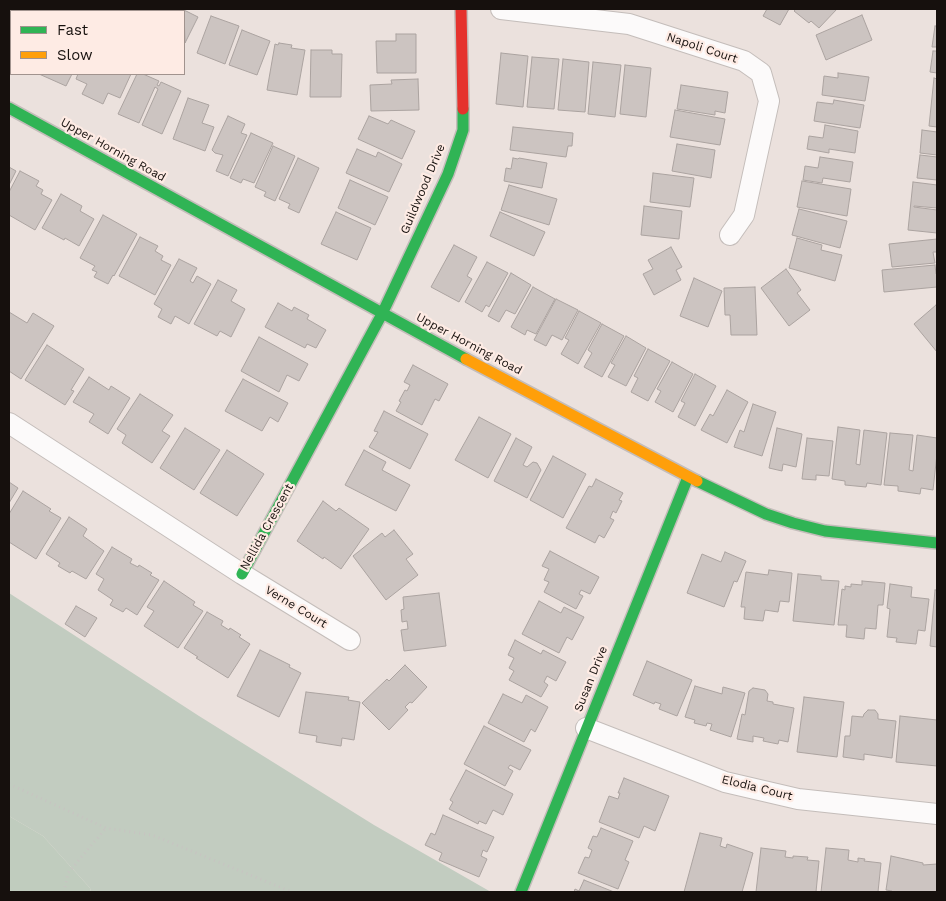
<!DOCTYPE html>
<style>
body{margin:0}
#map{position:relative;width:946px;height:901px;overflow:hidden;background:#ebe1dd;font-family:"Work Sans",sans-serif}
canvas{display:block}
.frame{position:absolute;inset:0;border:10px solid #16100d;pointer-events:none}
.legend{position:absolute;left:10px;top:10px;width:175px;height:65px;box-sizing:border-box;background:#feebe4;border:1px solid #a1938e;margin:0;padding:6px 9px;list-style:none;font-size:15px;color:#16100d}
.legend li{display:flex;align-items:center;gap:10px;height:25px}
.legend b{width:25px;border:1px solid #a1938e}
</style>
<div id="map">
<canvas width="946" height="901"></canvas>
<div class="frame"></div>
<ul class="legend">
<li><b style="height:6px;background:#30b455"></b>Fast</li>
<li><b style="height:6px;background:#ff9f0a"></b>Slow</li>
</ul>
</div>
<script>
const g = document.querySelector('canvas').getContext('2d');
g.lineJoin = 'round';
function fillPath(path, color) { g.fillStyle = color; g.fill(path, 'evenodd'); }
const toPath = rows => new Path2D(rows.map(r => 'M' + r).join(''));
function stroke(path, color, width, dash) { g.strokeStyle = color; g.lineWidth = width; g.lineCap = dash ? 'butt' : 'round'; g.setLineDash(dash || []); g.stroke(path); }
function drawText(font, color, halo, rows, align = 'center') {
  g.font = font + ' "Work Sans",sans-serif'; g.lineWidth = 4.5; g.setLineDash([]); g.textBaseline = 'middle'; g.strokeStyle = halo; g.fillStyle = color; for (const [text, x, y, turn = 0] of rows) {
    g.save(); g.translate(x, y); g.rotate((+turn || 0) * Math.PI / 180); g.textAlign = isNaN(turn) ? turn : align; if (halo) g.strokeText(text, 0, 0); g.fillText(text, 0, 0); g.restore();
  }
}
const green = toPath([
 [9,593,199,716,374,825,491,892,91,892,90,888,43,836,9,816]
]);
const forest = toPath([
 [9,816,43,836,90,888,91,892,9,892]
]);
const building = toPath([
 [158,9,182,9,198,17,185,43,184,11,157,11,158,9],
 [767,9,789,9,780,25,763,16,767,9],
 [796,9,837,9,819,28,811,21,809,23,794,11,796,9],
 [862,15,872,40,826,60,816,35,862,15],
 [211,16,239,26,225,64,197,53,211,16],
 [935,26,937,26,937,47,932,47,935,26],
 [11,27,11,58,9,57,9,32,11,27],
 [242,30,270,41,257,75,229,65,242,30],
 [396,34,416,34,416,73,377,73,376,41,396,41,396,34],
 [279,43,292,45,291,48,305,50,297,95,267,90,275,44,278,45,279,43],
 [311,50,332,50,332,54,342,54,341,97,310,97,311,50],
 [933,51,937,51,937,73,930,72,933,51],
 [501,53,528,56,523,107,496,104,501,53],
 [532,57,559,59,554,109,527,107,532,57],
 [563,59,589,62,585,112,558,110,563,59],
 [593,62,621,65,615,117,588,114,593,62],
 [625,65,651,68,646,117,620,114,625,65],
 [838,73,869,77,865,101,822,95,824,76,838,78,838,73],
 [39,74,72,74,66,86,39,74],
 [78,74,131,74,120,98,108,93,103,104,82,94,87,84,76,79,78,74],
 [137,74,143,74,159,81,157,85,159,86,161,82,181,91,162,134,142,125,158,89,155,87,139,123,118,114,137,74],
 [934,78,937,79,937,127,929,126,934,78],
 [418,79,419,110,371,111,370,85,392,84,391,80,418,79],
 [681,85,728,92,725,113,715,111,715,115,677,109,681,85],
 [188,98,209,105,202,123,214,127,205,151,173,139,188,98],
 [834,100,864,105,860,128,814,121,817,102,833,104,834,100],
 [675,110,725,119,720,145,670,137,675,110],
 [228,116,245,124,241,133,247,135,228,176,216,171,223,155,215,153,212,150,228,116],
 [369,116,388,124,391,120,415,131,402,159,358,139,369,116],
 [825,125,858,131,855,153,829,149,829,153,807,149,809,136,823,138,825,125],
 [513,127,573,133,572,146,568,146,566,157,510,150,513,127],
 [922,130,937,132,937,155,920,153,922,130],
 [251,133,273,143,254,183,243,179,241,183,230,178,251,133],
 [677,144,715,150,711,178,672,171,677,144],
 [273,146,295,156,275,201,264,196,266,192,255,187,273,146],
 [357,149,376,157,378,152,402,164,389,192,346,173,357,149],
 [920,155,937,157,937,180,917,178,920,155],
 [820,157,853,162,850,182,823,178,822,183,803,180,805,166,818,168,820,157],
 [298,158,319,168,299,213,288,208,290,204,279,199,298,158],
 [513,158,518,159,519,158,547,163,542,188,504,181,506,168,511,169,513,158],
 [9,167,16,171,9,185,9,167],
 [20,171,39,181,36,186,43,190,41,194,52,200,35,230,9,215,9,192,20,171],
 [653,173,694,178,690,207,650,202,653,173],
 [350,180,388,197,375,225,338,208,350,180],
 [802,181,851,189,847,216,797,207,802,181],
 [913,182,937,185,937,208,914,206,914,207,937,210,937,233,908,230,913,182],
 [509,185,557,199,549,225,501,210,509,185],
 [61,194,82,206,80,211,94,219,79,246,65,238,64,240,42,228,61,194],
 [644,206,682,211,679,239,641,235,644,206],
 [799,209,847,221,840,248,792,235,799,209],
 [336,212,371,228,357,260,321,244,336,212],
 [500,212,545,232,534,256,490,236,500,212],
 [103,215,137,234,114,276,113,275,108,284,94,277,97,272,92,270,95,266,80,258,103,215],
 [140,237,158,246,155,251,163,256,161,260,171,265,155,295,119,276,140,237],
 [797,238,822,245,821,250,842,255,835,281,789,268,797,238],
 [937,239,937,252,933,252,935,263,892,267,889,244,937,239],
 [454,245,477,257,467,276,472,279,459,302,431,287,454,245],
 [671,247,682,267,676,270,681,280,654,295,643,274,653,269,648,260,671,247],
 [179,259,197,268,190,281,193,283,197,276,211,284,189,324,175,316,171,324,158,317,162,309,154,304,179,259],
 [487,262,508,273,489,307,486,305,482,312,465,302,487,262],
 [935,265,936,274,937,274,937,287,884,292,882,270,935,265],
 [786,269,801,290,797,293,810,310,789,326,761,288,786,269],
 [511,273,531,285,515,314,506,310,499,322,488,316,511,273],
 [694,278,722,291,708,327,680,316,694,278],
 [218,280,237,290,231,301,245,309,231,337,220,331,217,336,194,324,218,280],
 [533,287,555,299,536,334,527,330,525,335,511,327,533,287],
 [755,287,757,335,731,335,730,315,725,315,724,288,755,287],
 [556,299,578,310,562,340,552,335,546,346,534,340,556,299],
 [278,303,292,311,294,307,309,315,307,319,326,330,316,348,307,344,305,348,265,327,278,303],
 [936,305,937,306,937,352,914,324,936,305],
 [579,311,601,323,578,364,561,354,569,340,565,338,579,311],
 [9,312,27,323,33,313,54,326,21,379,9,371,9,312],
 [602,324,624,336,602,377,584,367,592,353,588,350,602,324],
 [626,336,646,348,626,386,608,377,615,365,611,363,626,336],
 [259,337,308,364,299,381,287,375,279,392,241,371,259,337],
 [47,345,84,369,71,390,74,391,65,405,25,380,47,345],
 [648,349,670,361,648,401,631,392,638,378,634,376,648,349],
 [672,362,693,374,673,412,655,402,661,391,657,389,672,362],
 [413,365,448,384,439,401,435,399,422,425,396,411,401,402,399,401,405,390,407,391,410,385,404,382,413,365],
 [695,374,716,386,695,426,678,417,685,403,681,401,695,374],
 [89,377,109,390,111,386,130,398,108,434,89,422,94,414,73,402,89,377],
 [243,379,288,403,278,422,270,417,262,431,225,411,243,379],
 [727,390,748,402,727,443,701,430,710,414,713,416,727,390],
 [140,394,173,415,162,431,170,436,152,463,122,443,126,435,117,429,140,394],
 [753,404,776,412,762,456,734,447,740,430,744,432,753,404],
 [384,411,428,434,410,469,369,447,378,432,374,431,384,411],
 [479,417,511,434,488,478,455,460,479,417],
 [838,427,860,430,856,464,860,465,864,430,887,433,881,485,867,483,866,487,845,485,845,481,832,479,838,427],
 [185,428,220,450,194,490,160,468,185,428],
 [777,428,802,434,796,467,783,464,782,471,769,468,777,428],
 [890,433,913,435,909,470,913,471,917,435,937,438,937,454,933,490,921,488,920,494,898,491,898,486,884,485,890,433],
 [516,438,532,447,523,465,527,467,533,462,537,463,541,470,527,498,494,481,516,438],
 [807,438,833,441,829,476,816,475,816,480,802,479,807,438],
 [227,450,264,474,237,516,200,493,227,450],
 [364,450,386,462,382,470,410,485,396,511,345,485,364,450],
 [553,456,586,474,563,518,530,500,553,456],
 [596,479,623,493,619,500,622,501,616,513,613,511,610,518,614,520,604,538,599,535,595,543,566,528,589,486,592,487,596,479],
 [9,482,18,488,9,503,9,482],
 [23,491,51,509,49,511,61,518,36,559,9,542,9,514,23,491],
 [323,501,336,511,339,508,369,529,341,569,324,557,323,559,297,541,323,501],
 [69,517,87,529,83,536,104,551,86,579,72,571,70,573,58,566,60,563,46,554,69,517],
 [394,530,413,554,406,559,418,575,386,600,353,556,382,533,385,537,394,530],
 [112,547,132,559,130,563,138,567,139,565,152,573,150,575,159,580,137,615,126,608,123,612,110,605,113,600,98,590,104,579,96,574,112,547],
 [550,551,599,577,590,594,581,590,579,594,583,596,576,609,544,592,549,582,544,580,549,569,542,566,550,551],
 [725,552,746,561,737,582,734,581,724,607,687,593,702,554,721,562,725,552],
 [769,570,792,573,789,602,780,601,778,612,765,610,763,621,744,619,745,607,741,607,746,572,768,575,769,570],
 [798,574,821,576,821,580,839,581,834,625,793,621,798,574],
 [164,581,195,602,193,605,203,611,178,648,144,626,154,611,147,607,164,581],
 [862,581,885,583,883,605,878,605,876,629,865,628,864,639,846,637,847,625,838,625,842,589,845,590,845,586,851,587,851,584,862,585,862,581],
 [890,584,912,587,911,597,929,599,925,631,918,630,916,644,896,642,897,638,887,637,890,609,887,608,890,584],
 [935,590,937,590,937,647,930,646,935,590],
 [439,593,446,646,404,651,401,630,408,629,407,621,402,622,401,610,404,609,403,597,439,593],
 [539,601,561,613,564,607,584,617,572,640,567,637,559,653,522,634,539,601],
 [76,606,97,618,85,637,65,624,76,606],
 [207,612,223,621,221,625,229,630,230,628,241,635,239,637,250,644,228,678,196,658,198,657,184,648,207,612],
 [515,640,541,654,543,650,566,662,556,681,547,676,544,682,548,685,541,697,509,680,514,671,509,668,514,658,508,655,515,640],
 [260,650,290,665,289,667,301,673,279,717,237,696,260,650],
 [647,661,692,680,677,716,659,709,661,704,655,702,654,704,633,695,647,661],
 [405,665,427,687,412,703,410,702,405,707,408,710,389,730,362,703,387,679,389,681,405,665],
 [695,686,722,694,723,687,745,693,731,737,710,730,712,724,707,723,706,726,694,723,695,720,685,717,695,686],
 [753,688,765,690,768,694,767,701,773,702,773,704,794,708,788,742,779,740,778,744,763,741,764,738,753,736,753,742,737,739,742,714,745,715,749,691,753,688],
 [306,692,349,697,348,700,360,702,354,740,342,738,341,746,316,742,317,736,299,733,306,692],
 [503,694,522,703,526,695,548,707,535,732,531,729,524,742,488,723,503,694],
 [804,697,844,702,837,757,797,752,804,697],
 [868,710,875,710,878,714,878,719,896,721,892,758,864,754,864,760,843,757,845,736,850,736,852,716,863,717,864,714,868,710],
 [900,716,937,720,937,766,896,762,900,716],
 [484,726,531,750,520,770,510,765,508,768,513,771,505,786,464,764,484,726],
 [466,770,513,794,503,815,493,810,486,824,479,821,478,824,449,809,453,802,450,800,466,770],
 [624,778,669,796,655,831,644,826,639,838,599,822,609,796,618,799,620,793,618,793,624,778],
 [443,815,494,837,487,852,483,850,481,856,487,859,479,877,439,860,442,853,425,845,431,833,435,835,443,815],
 [601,828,633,841,625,860,629,862,618,889,578,873,585,857,589,858,592,850,588,848,593,836,597,837,601,828],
 [700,833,722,838,720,846,726,848,727,844,753,853,742,892,684,892,700,833],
 [761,848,786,851,785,857,793,858,793,856,808,857,807,860,819,861,816,892,756,892,761,848],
 [826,848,849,850,848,860,858,862,858,858,865,859,864,861,881,863,878,892,821,892,826,848],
 [891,856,923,863,923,865,937,864,937,892,892,892,892,891,886,890,891,856],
 [584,880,614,892,574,892,575,889,579,891,584,880]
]);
const path = toPath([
 [9,784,106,828,152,835,292,892],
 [64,892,68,873,106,828]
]);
const street = toPath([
 [501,9,629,24,744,61,761,73,769,101,744,215,730,235],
 [9,423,242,574,350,640],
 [586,728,725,782,798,799,937,814]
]);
const fast = toPath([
 [9,108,466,359],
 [697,481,766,514,793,523,825,531,937,543],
 [242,574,382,314,448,174,463,130,463,109],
 [521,892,688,477]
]);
const slow = toPath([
 [466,359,697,481]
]);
const jam = toPath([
 [461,9,463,109]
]);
const streetNames = [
 ["Napoli Court",702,48,18],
 ["Upper Horning Road",113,150,29],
 ["Guildwood Drive",423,189,-67],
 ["Upper Horning Road",469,344,28],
 ["Nellida Crescent",267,527,-61],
 ["Verne Court",296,607,31],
 ["Susan Drive",591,679,-68],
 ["Elodia Court",757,788,14]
];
fillPath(green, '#c2ccc0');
fillPath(forest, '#c0ccbe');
fillPath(building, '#ccc4c1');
stroke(building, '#aba3a0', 1);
stroke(street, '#c4bdba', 22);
stroke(fast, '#c4bdba', 14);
stroke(slow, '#c4bdba', 14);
stroke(jam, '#c4bdba', 14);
stroke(path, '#c7c4c1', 3, [1, 4]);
stroke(street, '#fcfafa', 20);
stroke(fast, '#30b455', 11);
stroke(slow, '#ff9f0a', 11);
stroke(jam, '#e5322d', 11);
drawText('12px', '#16100d', '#feebe4', streetNames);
</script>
